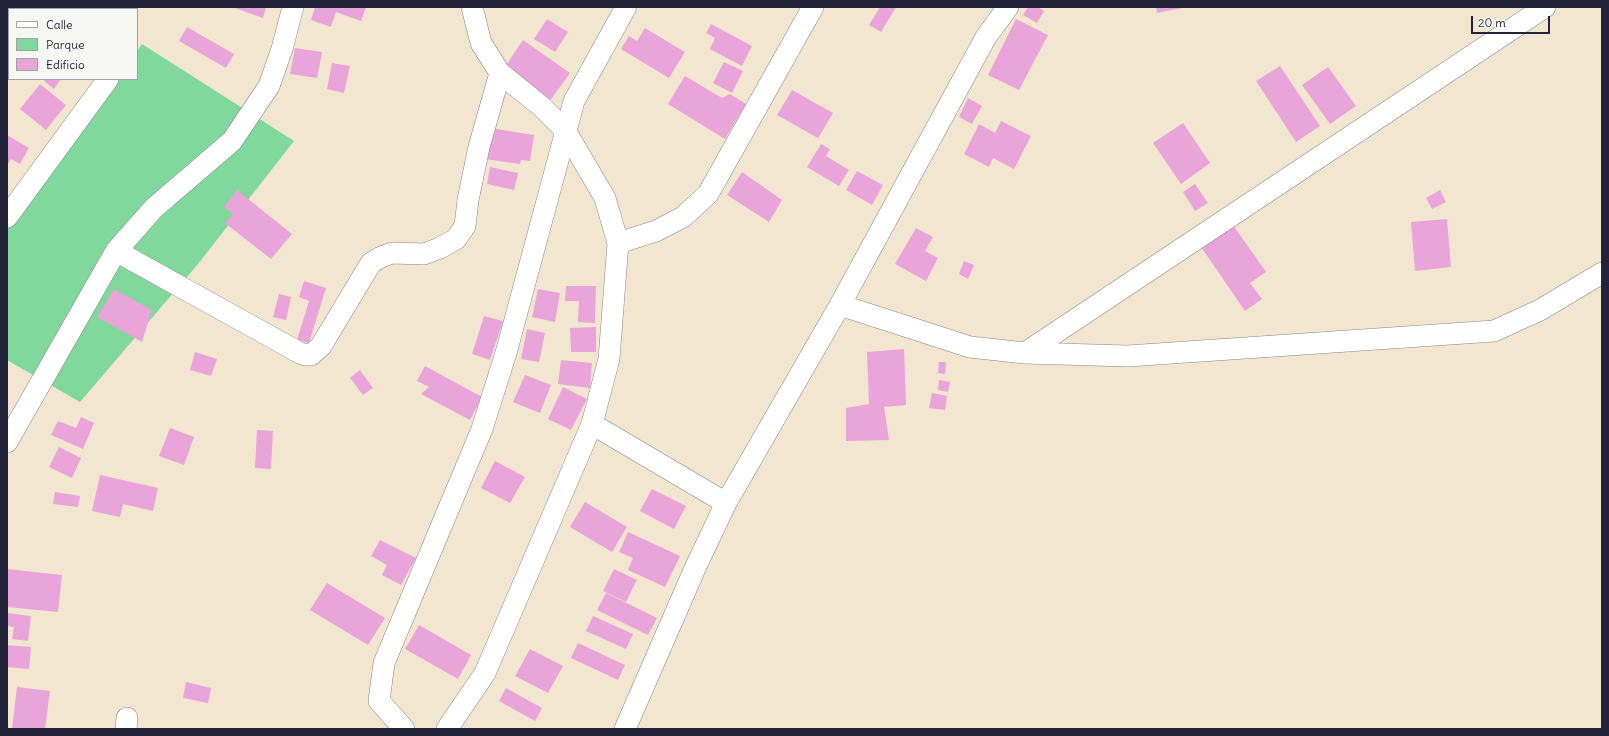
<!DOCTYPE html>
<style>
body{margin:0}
#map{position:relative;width:1609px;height:736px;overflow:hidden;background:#f2e6d1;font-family:Delius,sans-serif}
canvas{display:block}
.frame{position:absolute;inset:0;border:8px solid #22223b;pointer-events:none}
.legend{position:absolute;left:8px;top:8px;width:130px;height:72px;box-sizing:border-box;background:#f6f6f2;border:1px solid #a1a1a9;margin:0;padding:5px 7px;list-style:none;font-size:12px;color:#22223b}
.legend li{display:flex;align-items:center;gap:8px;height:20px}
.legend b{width:20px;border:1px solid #a1a1a9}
.scale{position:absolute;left:1471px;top:16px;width:79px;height:18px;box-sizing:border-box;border:2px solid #22223b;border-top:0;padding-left:5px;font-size:12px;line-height:14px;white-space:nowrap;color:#22223b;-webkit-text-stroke:3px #f6f6f2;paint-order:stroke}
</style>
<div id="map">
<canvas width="1609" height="736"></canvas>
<div class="frame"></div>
<ul class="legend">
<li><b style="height:5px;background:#fff"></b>Calle</li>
<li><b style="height:11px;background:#80d89d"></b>Parque</li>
<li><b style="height:11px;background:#e9a4da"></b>Edificio</li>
</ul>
<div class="scale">20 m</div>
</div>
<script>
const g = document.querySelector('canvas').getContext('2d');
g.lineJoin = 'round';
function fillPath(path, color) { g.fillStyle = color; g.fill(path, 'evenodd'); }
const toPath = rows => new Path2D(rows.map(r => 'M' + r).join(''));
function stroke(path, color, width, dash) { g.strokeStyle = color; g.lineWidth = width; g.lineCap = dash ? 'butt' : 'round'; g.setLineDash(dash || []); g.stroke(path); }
const green = toPath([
 [142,44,294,141,198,264,80,402,7,360,7,229,116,79,137,79,137,51]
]);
const building = toPath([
 [7,7,22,7,25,9,9,9,9,41,7,44],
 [232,7,266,7,263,18],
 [315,7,366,7,361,21,336,12,331,27,311,20],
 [880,7,896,7,881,32,869,25],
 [1028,7,1038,7,1044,11,1037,23,1023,15],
 [1156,7,1182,7,1182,8,1157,13],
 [547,19,568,32,555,52,534,39],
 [1016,19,1048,35,1019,90,988,75],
 [711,24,752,46,742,66,710,49,715,38,706,33],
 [187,27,234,54,226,68,179,41],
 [645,28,685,52,669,78,621,49,629,36,637,41],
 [523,40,570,73,549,102,503,70],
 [295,48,322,52,317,78,290,74],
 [724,62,743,71,732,93,713,83],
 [332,63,350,66,344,93,327,89],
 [1280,66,1320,126,1296,142,1256,81],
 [1328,67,1356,106,1330,124,1302,85],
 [685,76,722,98,730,94,746,104,725,139,668,104],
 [45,79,61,79,54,89,44,81],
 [40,84,66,105,46,130,20,109],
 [792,90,833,113,818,138,777,115],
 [968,98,982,106,972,124,959,117],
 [1001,121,1031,136,1014,169,993,158,989,167,964,154,979,124,995,133],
 [1183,123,1210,163,1181,184,1153,143],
 [490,128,534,135,530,161,521,160,520,164,485,159],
 [7,135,29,148,20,164,11,159,7,166],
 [821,144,830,149,826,156,849,170,839,186,807,167],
 [490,167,518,173,514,190,487,184],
 [857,171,883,185,872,205,846,190],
 [742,172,782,200,769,222,727,195],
 [1195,184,1208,203,1195,211,1183,192],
 [237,190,292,234,271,259,225,223,233,214,224,207],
 [1440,190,1446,202,1432,209,1426,198],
 [1447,219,1451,267,1415,271,1411,222],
 [1233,225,1266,272,1250,283,1262,299,1245,311,1201,247],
 [916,228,933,237,925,251,938,258,926,281,895,264],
 [964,261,974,265,968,279,959,274],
 [304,281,326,288,309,343,297,340,309,301,299,297],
 [566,286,596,286,595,323,578,322,579,301,565,301],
 [114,289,152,310,142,342,97,317],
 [538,289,560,293,555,322,532,317],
 [279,294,291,297,286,320,273,317],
 [484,316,503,321,490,360,472,354],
 [596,327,596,352,571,352,570,328],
 [527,329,545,333,539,362,521,359],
 [904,349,906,405,884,407,889,440,846,441,846,408,869,404,867,352],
 [195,352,217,359,211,376,190,370],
 [561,360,592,363,590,388,558,384],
 [939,362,946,362,945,374,938,373],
 [425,366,482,397,470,420,421,394,429,387,417,381],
 [360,370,373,388,363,395,350,378],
 [525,375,551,385,540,413,513,402],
 [939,380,950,382,948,392,938,390],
 [563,387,587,399,571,430,548,419],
 [932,393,947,396,945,410,929,408],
 [81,417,94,423,83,449,51,435,58,421,76,428],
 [170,428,194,437,184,465,159,456],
 [257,430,273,431,271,469,255,468],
 [59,447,81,458,72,478,49,467],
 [495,461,525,477,510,503,481,488],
 [100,475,158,488,153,511,123,504,120,517,92,511],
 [652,489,686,506,674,529,640,511],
 [55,492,80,496,78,507,53,504],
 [585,502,627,527,612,552,570,527],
 [628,532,680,556,665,587,628,570,633,558,619,552],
 [380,540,416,558,401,585,382,575,387,565,371,556],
 [7,569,62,575,58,612,7,607],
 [614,569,637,580,626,602,603,591],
 [327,583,385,618,368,645,310,610],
 [606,593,657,618,648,635,597,610],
 [7,613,31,616,28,641,12,639,14,627,7,626],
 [593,616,633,634,626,649,586,631],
 [419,625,471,655,458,679,405,649],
 [578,643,625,665,618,680,571,658],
 [7,645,31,647,29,669,7,667],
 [530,649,563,666,548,693,515,676],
 [186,682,211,688,208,703,183,698],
 [17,687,50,691,45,729,12,729],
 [506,688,542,708,535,721,499,701]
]);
const minor = toPath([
 [472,7,481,43,500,73,542,107,565,130,605,198,618,243,656,231,683,217,708,194,813,7],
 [7,51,9,48],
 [7,217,108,79],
 [116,251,300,353,306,355,311,355,321,346,371,263,381,257,392,253,424,254,440,248,456,239,465,226,468,200,479,147,500,73],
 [840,305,970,347,1025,353,1128,356,1494,331,1540,310,1602,273],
 [1025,353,1545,7],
 [592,424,609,359,618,243],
 [7,442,116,251,154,208,232,141,269,86,282,49,293,7],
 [126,729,127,718],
 [404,729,379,701,384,663,482,429,506,353,574,101,626,7],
 [447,729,485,673,592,424,726,503],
 [625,729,696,566,726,503,840,305,986,37,1008,7]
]);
fillPath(green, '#80d89d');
fillPath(building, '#e9a4da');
stroke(minor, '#8a8486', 22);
stroke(minor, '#fff', 21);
</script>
